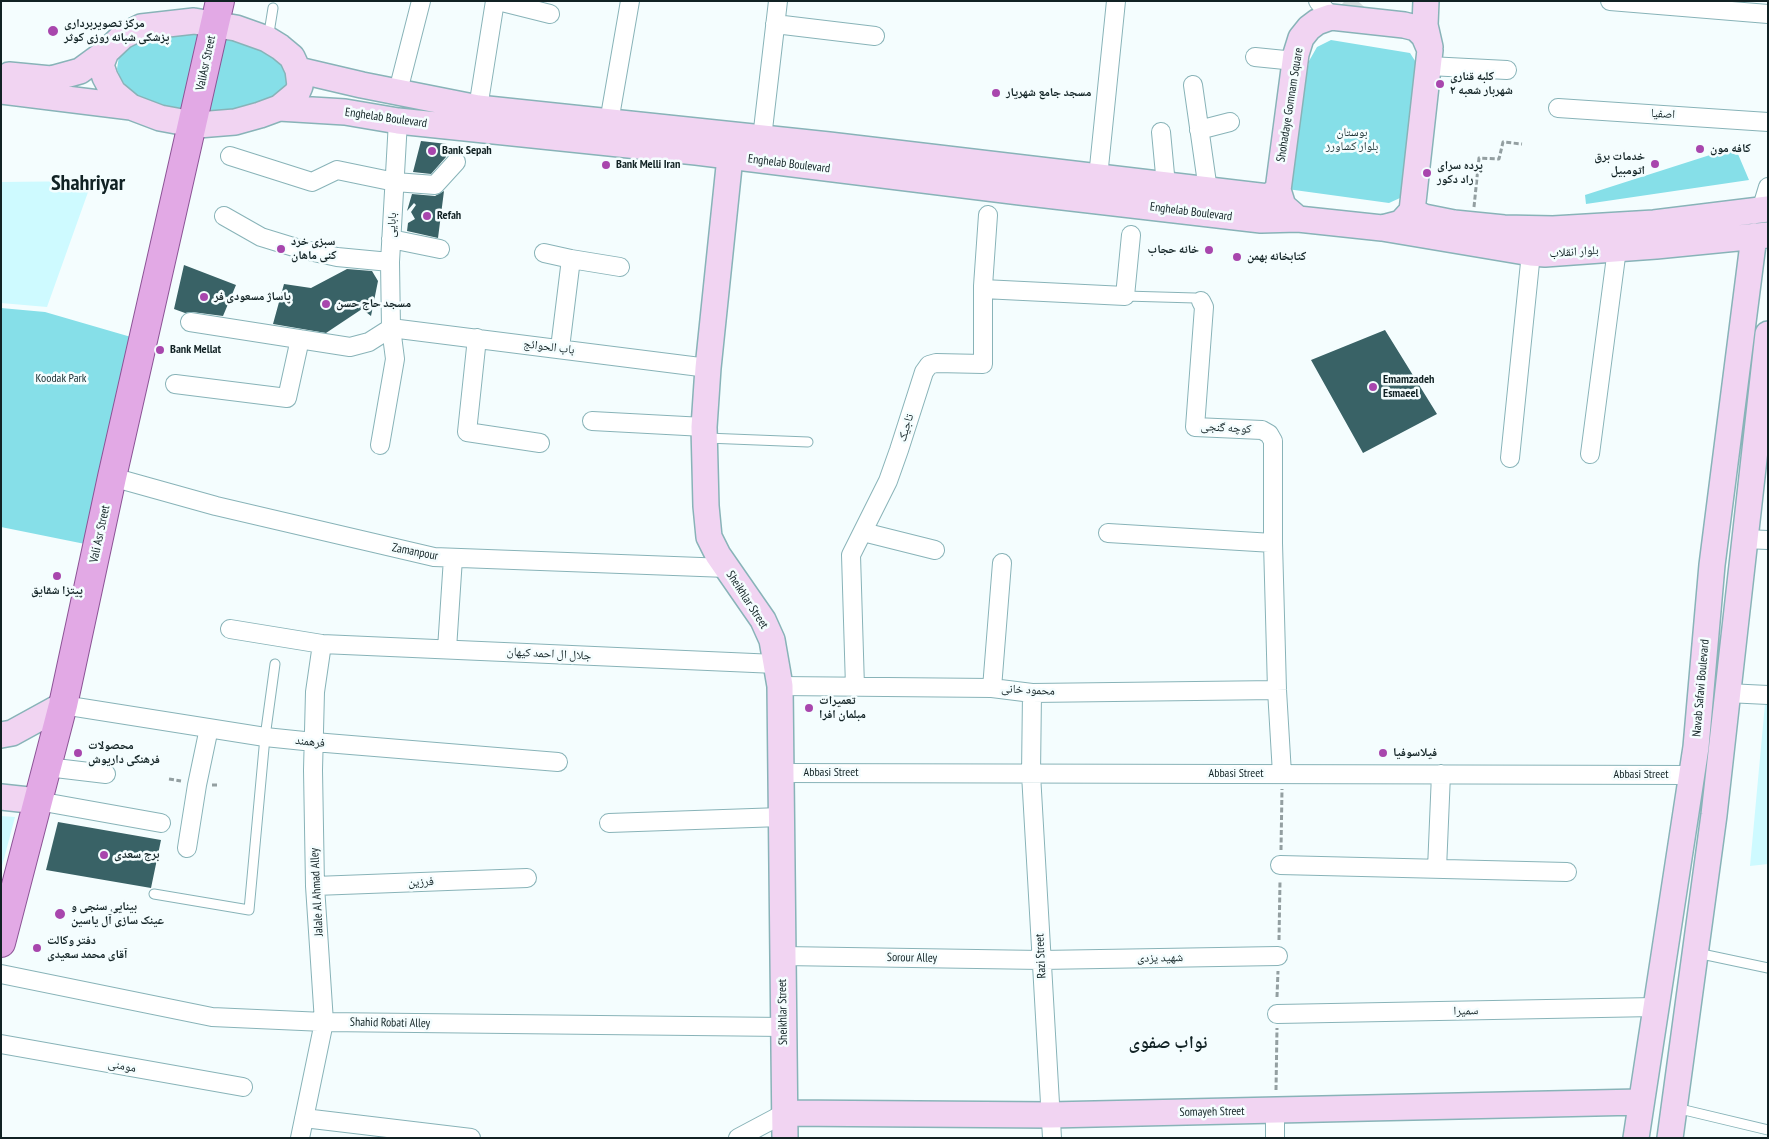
<!DOCTYPE html>
<meta charset="utf-8">
<style>
body{margin:0}
#map{position:relative;width:1769px;height:1139px;overflow:hidden;background:#f4fdfe;font-family:"PT Sans Narrow",sans-serif}
canvas{display:block}
.frame{position:absolute;inset:0;border:2px solid #112224;pointer-events:none}
</style>
<div id="map">
<canvas width="1769" height="1139"></canvas>
<div class="frame"></div>
</div>
<script>
const g = document.querySelector('canvas').getContext('2d');
g.lineJoin = 'round';
function fillPath(path, color) { g.fillStyle = color; g.fill(path, 'evenodd'); }
const toPath = rows => new Path2D(rows.map(r => 'M' + r).join(''));
function stroke(path, color, width, dash) { g.strokeStyle = color; g.lineWidth = width; g.lineCap = dash ? 'butt' : 'round'; g.setLineDash(dash || []); g.stroke(path); }
function drawText(font, color, halo, rows, align = 'center') {
  g.font = font + ' "PT Sans Narrow","Noto Naskh Arabic",sans-serif'; g.lineWidth = 5; g.setLineDash([]); g.textBaseline = 'middle'; g.strokeStyle = halo; g.fillStyle = color; for (const [text, x, y, turn = 0] of rows) {
    g.save(); g.translate(x, y); g.rotate((+turn || 0) * Math.PI / 180); g.textAlign = isNaN(turn) ? turn : align; if (halo) g.strokeText(text, 0, 0); g.fillText(text, 0, 0); g.restore();
  }
}
const built = toPath([
 [92,181,47,307,1,303,1,182],
 [1765,704,1768,704,1768,864,1750,866],
 [1,816,15,817,1,870]
]);
const green = toPath([
 [172,35,201,35,185,111,164,107,145,100,132,92,121,80,117,69,119,56,125,49,136,42],
 [224,37,247,44,272,54,284,68,287,76,286,85,275,96,248,110,206,114],
 [1331,40,1410,53,1419,67,1400,198,1389,203,1287,189,1309,61,1317,47],
 [1735,147,1749,180,1586,204,1585,195],
 [1,308,45,312,131,337,90,545,1,527]
]);
const building = toPath([
 [421,141,447,144,446,157,431,174,413,172],
 [444,191,438,238,407,231,408,223,415,219,411,212,416,205,414,203,407,211,412,194,435,196],
 [184,265,236,285,223,316,192,312,185,313,174,309],
 [347,269,372,271,378,281,371,316,362,309,326,333,273,324,284,284,311,288],
 [1385,330,1437,414,1363,453,1311,360],
 [58,822,161,840,151,888,46,870]
]);
const secondaryTunnel = toPath([
 [1348,16,1360,3]
]);
const path = toPath([
 [1474,207,1479,158,1499,159,1503,142,1522,144],
 [169,779,181,781],
 [212,785,219,785],
 [1281,850,1282,789],
 [1279,940,1280,881],
 [1277,997,1278,971],
 [1276,1090,1277,1028]
]);
const lane = toPath([
 [268,39,273,8],
 [1125,296,1195,298,1201,301],
 [706,438,808,442],
 [154,894,249,910,265,737,275,664],
 [1697,953,1768,968],
 [1676,1108,1768,1130]
]);
const street = toPath([
 [498,1,550,14],
 [1318,1,1331,17],
 [1610,1,1768,14],
 [775,24,875,36],
 [1255,57,1295,61],
 [1429,66,1507,70],
 [1193,85,1208,190],
 [398,91,421,1],
 [478,108,495,1],
 [1558,108,1768,122],
 [609,122,630,1],
 [1199,130,1230,122],
 [1161,132,1166,185],
 [762,138,778,1],
 [230,156,312,182,337,170,395,182,435,185,456,162],
 [1098,177,1116,1],
 [1761,210,1768,187],
 [224,216,261,237,300,249,337,257,390,262],
 [391,239,440,249],
 [544,253,571,259,620,267],
 [983,289,1125,296,1131,235],
 [1201,301,1204,307,1195,427,1262,430,1269,434,1273,441,1273,543,1277,690,1282,774],
 [190,322,350,347,369,342,391,328],
 [391,328,708,368],
 [477,338,467,432,540,443],
 [560,348,571,259],
 [175,384,287,398,300,339],
 [592,421,704,427],
 [380,445,395,359,391,328,390,262,398,121],
 [1590,454,1617,249],
 [1510,458,1531,253],
 [112,477,216,506,434,557,727,568],
 [863,532,935,550],
 [1108,533,1273,543],
 [1744,539,1768,540],
 [230,629,322,644,776,664],
 [447,649,453,558],
 [780,686,992,688,1032,693,1277,690],
 [855,687,851,555,888,481,899,450,924,372,929,365,936,363,983,364,983,286,988,215],
 [992,688,1002,563],
 [1032,693,1031,774,1052,1138],
 [1727,693,1768,695],
 [63,705,265,737,314,742,558,762],
 [47,767,106,774],
 [781,773,1691,775],
 [38,801,161,823],
 [609,823,781,817],
 [187,848,197,785,209,728],
 [1280,865,1567,872],
 [1437,869,1441,774],
 [315,886,527,878],
 [783,956,1041,960,1278,956],
 [1,974,212,1017,324,1022,784,1027],
 [1277,1014,1655,1007],
 [1,1044,243,1087],
 [1275,1110,1275,1138],
 [304,1118,471,1138],
 [300,1138,324,1022,315,886,313,770,315,692,322,644],
 [738,1138,785,1113]
]);
const secondary = toPath([
 [1426,1,1425,25,1430,47],
 [1331,17,1404,25,1416,28,1424,36,1430,50,1412,211,1401,223,1382,228,1298,219,1283,206,1278,190,1296,54,1301,38,1309,28,1317,22,1331,17],
 [194,21,236,28,267,39,280,47,292,57,298,70,300,86,297,93,279,108,260,115,235,122,198,125,160,118,131,107,113,92,105,77,101,65,106,52,123,36,141,27,194,21],
 [298,70,362,85,478,108,829,145,1268,197,1278,190],
 [9,75,51,79,80,71,106,52],
 [1,91,131,107],
 [279,108,345,112,398,121,696,152,1020,192,1261,220,1298,219],
 [730,157,708,368,704,427,706,506,709,537,718,555,763,620,772,640,780,686,785,1138],
 [1412,211,1424,217,1454,223,1504,228,1553,229,1654,223,1768,209],
 [1382,228,1531,253,1545,254,1656,246,1768,235],
 [1,735,12,733,63,705],
 [1,797,38,801],
 [785,1113,1050,1115,1640,1102],
 [1636,1138,1696,747,1712,565,1754,236],
 [1670,1138,1714,815,1768,334]
]);
const primary = toPath([
 [1,943,63,705,112,477,220,1]
]);
const markers = [
 [53,31,6,"#a846ad"],
 [1440,84,5,"#a846ad"],
 [996,93,5,"#a846ad"],
 [1700,149,5,"#a846ad"],
 [432,151,5,"#a846ad"],
 [1655,164,5,"#a846ad"],
 [606,165,5,"#a846ad"],
 [1427,173,5,"#a846ad"],
 [427,216,5,"#a846ad"],
 [281,249,5,"#a846ad"],
 [1209,250,5,"#a846ad"],
 [1237,257,5,"#a846ad"],
 [204,297,5,"#a846ad"],
 [326,304,5,"#a846ad"],
 [160,350,5,"#a846ad"],
 [1373,387,5,"#a846ad"],
 [57,576,5,"#a846ad"],
 [809,708,5,"#a846ad"],
 [78,753,5,"#a846ad"],
 [1383,753,5,"#a846ad"],
 [104,855,5,"#a846ad"],
 [60,914,6,"#a846ad"],
 [37,948,5,"#a846ad"]
];
const poiNames = [
 ["مرکز تصویربرداری",64,24],
 ["پزشکی شبانه روزی کوثر",64,38],
 ["کلبه قناری",1450,77],
 ["شهربار شعبه ۲",1450,91],
 ["مسجد جامع شهریار",1006,93],
 ["کافه مون",1710,149],
 ["Bank Sepah",442,151],
 ["خدمات برق",1645,157,"right"],
 ["اتومبیل",1645,171,"right"],
 ["Bank Melli Iran",616,165],
 ["پرده سرای",1437,166],
 ["راد دکور",1437,180],
 ["Refah",437,216],
 ["سبزی خرد",291,242],
 ["کنی ماهان",291,256],
 ["خانه حجاب",1199,250,"right"],
 ["کتابخانه بهمن",1247,257],
 ["پاساژ مسعودی فر",214,297],
 ["مسجد حاج حسن",336,304],
 ["Bank Mellat",170,350],
 ["Emamzadeh",1383,380],
 ["Esmaeel",1383,394],
 ["پیتزا شقایق",57,591,"center"],
 ["تعمیرات",819,701],
 ["مبلمان افرا",819,715],
 ["محصولات",88,746],
 ["فرهنگی داریوش",88,760],
 ["فیلاسوفیا",1393,753],
 ["برج سعدی",114,855],
 ["بینایی سنجی و",71,907],
 ["عینک سازی آل یاسین",71,921],
 ["دفتر وکالت",47,941],
 ["آقای محمد سعیدی",47,955]
];
const streetNames = [
 ["ValiAsr Street",206,63,-78],
 ["Shohadaye Gomnam Square",1290,105,-81],
 ["اصفیا",1663,114,3],
 ["Enghelab Boulevard",386,118,8],
 ["Enghelab Boulevard",789,164,7],
 ["Enghelab Boulevard",1191,212,7],
 ["بابایی",392,225,-87],
 ["بلوار انقلاب",1574,252,-4],
 ["باب الحوائج",549,347,7],
 ["تاجیک",906,428,-73],
 ["کوچه گنجی",1226,428,3],
 ["Vali Asr Street",100,534,-78],
 ["Zamanpour",415,552,11],
 ["Sheikhlar Street",747,600,57],
 ["جلال ال احمد کیهان",549,654,3],
 ["Navab Safavi Boulevard",1701,688,-85],
 ["محمود خانی",1028,690,3],
 ["فرهمند",310,742,6],
 ["Abbasi Street",831,773],
 ["Abbasi Street",1236,774],
 ["Abbasi Street",1641,775],
 ["فرزین",421,882,-2],
 ["Jalale Al Ahmad Alley",317,892,-93],
 ["Razi Street",1041,956,-93],
 ["Sorour Alley",912,958,1],
 ["شهید یزدی",1160,958,-1],
 ["سمیرا",1466,1011,-1],
 ["Sheikhlar Street",783,1012,-91],
 ["Shahid Robati Alley",390,1023,1],
 ["مومنی",122,1066,10],
 ["Somayeh Street",1212,1112,-1]
];
const parkNames = [
 ["بوستان",1352,133],
 ["بلوار کشاورز",1352,147],
 ["Koodak Park",61,379]
];
const districtNames = [
 ["نواب صفوی",1168,1043]
];
const townNames = [
 ["Shahriyar",88,184]
];
fillPath(built, '#cefaff');
fillPath(green, '#86dfe8');
fillPath(building, '#396266');
stroke(secondaryTunnel, '#d2dcdd', 25, [25, 12]);
stroke(lane, '#88b3b8', 11);
stroke(street, '#88b3b8', 20);
stroke(secondary, '#88b3b8', 28);
stroke(primary, '#8c5496', 30);
stroke(path, '#939fa1', 3, [5, 2.5]);
stroke(lane, '#fff', 9);
stroke(street, '#fff', 18);
stroke(secondary, '#f1d4f2', 25);
stroke(primary, '#e2a9e5', 28);
for (const [x, y, r, color] of markers) { const dot = new Path2D(); dot.arc(x, y, r, 0, 2 * Math.PI); g.fillStyle = color; g.fill(dot); stroke(dot, '#f4fdfe', 2); }
drawText('bold 12px', '#112224', '#f4fdfe', poiNames, 'left');
drawText('12px', '#112224', '#f4fdfe', streetNames);
drawText('12px', '#182e31', '#f4fdfe', parkNames);
drawText('bold 18px', '#112224', '#f4fdfe', districtNames);
drawText('bold 22px', '#112224', '#f4fdfe', townNames);
</script>
